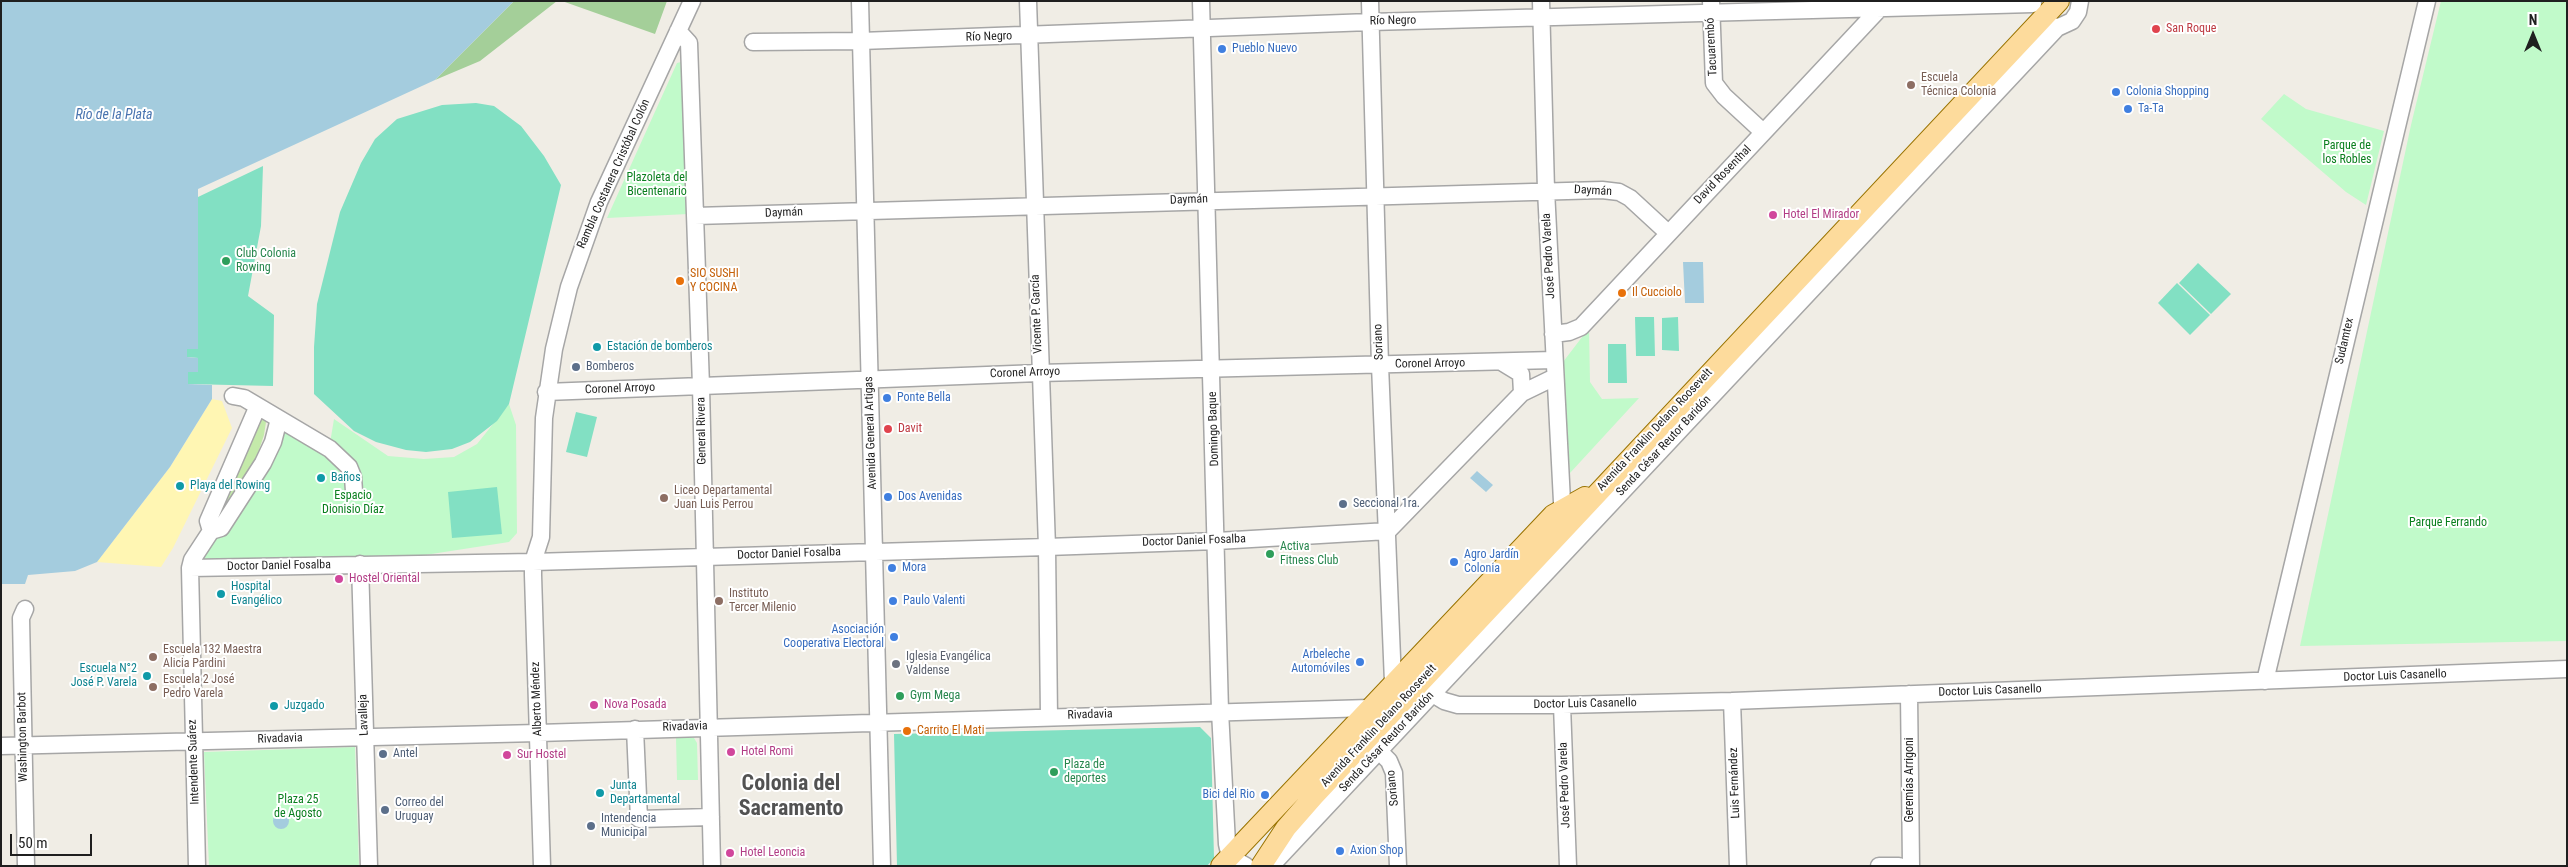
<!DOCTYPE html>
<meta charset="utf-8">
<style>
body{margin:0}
#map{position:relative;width:2568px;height:867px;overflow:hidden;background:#f0ede5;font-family:"Roboto Condensed",sans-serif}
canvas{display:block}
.frame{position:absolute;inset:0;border:2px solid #1f1f1f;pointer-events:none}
.north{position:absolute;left:2508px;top:10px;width:50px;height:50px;-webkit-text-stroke:4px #fff;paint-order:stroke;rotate:0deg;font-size:14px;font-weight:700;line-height:20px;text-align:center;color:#1f1f1f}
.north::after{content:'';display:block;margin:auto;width:18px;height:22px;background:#1f1f1f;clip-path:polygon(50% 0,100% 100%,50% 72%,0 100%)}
.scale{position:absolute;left:10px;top:834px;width:82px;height:22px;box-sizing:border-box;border:2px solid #1f1f1f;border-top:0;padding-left:6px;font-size:15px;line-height:18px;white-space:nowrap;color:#1f1f1f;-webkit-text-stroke:4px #fff;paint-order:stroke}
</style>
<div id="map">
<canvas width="2568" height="867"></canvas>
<div class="frame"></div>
<div class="north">N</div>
<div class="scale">50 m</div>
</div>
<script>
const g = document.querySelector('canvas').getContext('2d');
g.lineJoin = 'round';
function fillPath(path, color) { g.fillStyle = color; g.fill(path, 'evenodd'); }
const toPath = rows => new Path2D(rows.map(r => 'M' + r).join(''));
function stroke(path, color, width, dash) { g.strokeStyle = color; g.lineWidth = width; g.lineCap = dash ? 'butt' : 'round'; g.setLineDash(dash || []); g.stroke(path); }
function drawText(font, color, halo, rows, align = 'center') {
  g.font = font + ' "Roboto Condensed",sans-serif'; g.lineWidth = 4; g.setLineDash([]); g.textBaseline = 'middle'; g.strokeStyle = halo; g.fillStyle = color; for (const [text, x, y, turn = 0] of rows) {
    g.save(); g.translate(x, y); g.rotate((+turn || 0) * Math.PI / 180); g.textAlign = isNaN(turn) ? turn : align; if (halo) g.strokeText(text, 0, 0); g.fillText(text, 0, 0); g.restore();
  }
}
const grass = toPath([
 [261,417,266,422,264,435,255,462,219,517,216,517]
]);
const forest = toPath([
 [514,1,557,1,480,61,435,80],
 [562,1,667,1,655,34]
]);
const sand = toPath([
 [212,399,222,401,232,428,173,548,161,567,97,562,170,467]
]);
const park = toPath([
 [2441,1,2567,1,2567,641,2300,646,2411,125],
 [681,62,685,66,688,214,607,218,677,63],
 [2284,94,2306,109,2384,131,2366,205,2346,192,2261,119],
 [1589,328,1590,382,1602,399,1639,398,1570,473,1563,362],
 [509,404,516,425,517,533,509,542,399,559,195,563,286,431,329,449,334,419,388,456,424,459,454,457,477,444],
 [676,738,694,738,697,743,698,780,677,780],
 [355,747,359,866,209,866,204,752]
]);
const pitch = toPath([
 [476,103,494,106,521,126,544,156,561,185,509,404,497,421,470,442,452,449,426,452,406,450,376,442,354,431,314,394,314,347,317,304,340,212,361,163,375,139,397,119,442,105],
 [263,166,261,226,248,296,274,315,273,386,188,384,188,372,198,358,187,357,187,349,198,349,198,197],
 [2198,263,2231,294,2211,314,2179,283],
 [2177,283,2210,315,2190,335,2158,303],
 [1635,317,1654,317,1655,356,1636,356],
 [1678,317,1679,351,1662,350,1662,318],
 [1608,344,1626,344,1627,383,1608,383],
 [576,412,597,417,587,457,566,452],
 [497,487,502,534,452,538,448,492],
 [1200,727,1211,738,1214,858,1207,866,897,866,894,734]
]);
const water = toPath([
 [1,1,514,1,435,80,198,189,198,349,187,349,187,357,198,358,198,372,188,372,188,384,212,385,212,399,170,467,97,562,75,571,28,575,25,584,1,584],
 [1683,262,1703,262,1704,303,1685,303],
 [1477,471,1493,485,1486,492,1470,478],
 '273 821a8 8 0 1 1 16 0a8 8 0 1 1-16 0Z'
]);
const minor = toPath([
 [860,1,882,866],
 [1028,1,1047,547,1049,717],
 [1201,1,1220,711,1227,844,1230,857,1246,866],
 [1370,1,1380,365,1393,682],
 [1541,1,1546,190,1563,521],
 [1711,1,1714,83,1724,96,1763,132],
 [2048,25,2059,27,2072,21,2078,12,2080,1],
 [678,31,689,43,701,386,712,866],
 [753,42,861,41,1370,22,2033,4],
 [695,216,1602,190,1619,192,1630,198,1668,233],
 [1553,334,1569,332,1581,327,1882,6],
 [1503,363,1521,374,1522,393],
 [546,392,1039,373,1554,360],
 [233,396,244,398,330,449,349,467,353,477,354,491],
 [211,531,221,528,263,463,273,442,279,419],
 [360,564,369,866],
 [190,568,533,562,1047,547,1217,541,1388,531,1522,393,1555,377],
 [25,609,21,618,26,866],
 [2265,681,2427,1],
 [1418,685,1444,701,1458,705,1562,705,1732,701,2567,669],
 [1909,694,1911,866],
 [1732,701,1738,866],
 [1562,705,1568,866],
 [635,729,639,819,711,817],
 [1372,744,1389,761,1394,773,1398,866],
 [1,746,538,733,1369,708],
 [197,866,190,568,192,560,211,531,208,521,257,408],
 [542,866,533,575,533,562,541,537,544,418,554,349,569,287,599,202,692,1],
 [1271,866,2058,27],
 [1879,866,1899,866]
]);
const major = toPath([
 [1221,866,1553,515,1585,497],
 [1261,866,1286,828,1314,796,2059,1]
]);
const markers = [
 [2156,29,5,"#e0444e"],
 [1222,49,5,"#3f7fe0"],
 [1911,85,5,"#8d6e63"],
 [2116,92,5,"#3f7fe0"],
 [2128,109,5,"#3f7fe0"],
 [1773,215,5,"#d1479c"],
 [226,261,5,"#2e9e5b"],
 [680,281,5,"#e8710a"],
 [1622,293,5,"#e8710a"],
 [597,347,5,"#0f9aa8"],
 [576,367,5,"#5c6f8a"],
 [887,398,5,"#3f7fe0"],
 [888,429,5,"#e0444e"],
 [321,478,5,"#0f9aa8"],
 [180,486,5,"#0f9aa8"],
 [888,497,5,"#3f7fe0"],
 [664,498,5,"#8d6e63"],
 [1343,504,5,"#5c6f8a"],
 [1270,554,5,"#2e9e5b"],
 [1454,562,5,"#3f7fe0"],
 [892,568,5,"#3f7fe0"],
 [339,579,5,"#d1479c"],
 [221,594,5,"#0f9aa8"],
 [719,601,5,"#8d6e63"],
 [893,601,5,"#3f7fe0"],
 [894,637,5,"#3f7fe0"],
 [153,657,5,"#8d6e63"],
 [1360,662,5,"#3f7fe0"],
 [896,664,5,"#6b7280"],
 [147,676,5,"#0f9aa8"],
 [153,687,5,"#8d6e63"],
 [900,696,5,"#2e9e5b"],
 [594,705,5,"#d1479c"],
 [274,706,5,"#0f9aa8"],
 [907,731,5,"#e8710a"],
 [731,752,5,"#d1479c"],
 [383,754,5,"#5c6f8a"],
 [507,755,5,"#d1479c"],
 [1054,772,5,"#2e9e5b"],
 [600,793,5,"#0f9aa8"],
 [1265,795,5,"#3f7fe0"],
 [385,810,5,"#5c6f8a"],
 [591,826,5,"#5c6f8a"],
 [1340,851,5,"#3f7fe0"],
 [730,853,5,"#d1479c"]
];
const streetNames = [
 ["Río Negro",1393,21,-1],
 ["Río Negro",989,37,-2],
 ["Tacuarembó",1712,47,-93],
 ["Rambla Costanera Cristóbal Colón",614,174,-66],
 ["David Rosenthal",1723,175,-46],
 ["Daymán",1593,191,3],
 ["Daymán",1189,200,-2],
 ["Daymán",784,213,-2],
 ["José Pedro Varela",1549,256,-93],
 ["Vicente P. García",1037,314,-92],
 ["Sudamtex",2345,341,-77],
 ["Soriano",1379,342,-92],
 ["Coronel Arroyo",1430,364,-1],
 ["Coronel Arroyo",1025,373,-2],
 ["Coronel Arroyo",620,389,-2],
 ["Domingo Baque",1214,429,-92],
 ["Avenida Franklin Delano Roosevelt",1655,430,-47],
 ["General Rivera",702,431,-91],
 ["Avenida General Artigas",871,433,-92],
 ["Senda César Reutor Baridón",1664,446,-47],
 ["Doctor Daniel Fosalba",1194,541,-2],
 ["Doctor Daniel Fosalba",789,554,-2],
 ["Doctor Daniel Fosalba",279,566,-1],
 ["Doctor Luis Casanello",2395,676,-2],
 ["Doctor Luis Casanello",1990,691,-2],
 ["Alberto Méndez",537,699,-92],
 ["Doctor Luis Casanello",1585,704,-1],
 ["Lavalleja",364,715,-92],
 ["Rivadavia",1090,715,-2],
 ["Avenida Franklin Delano Roosevelt",1379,726,-47],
 ["Rivadavia",685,727,-2],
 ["Washington Barbot",23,737,-91],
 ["Rivadavia",280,739,-2],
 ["Senda César Reutor Baridón",1387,742,-47],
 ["Intendente Suárez",194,762,-92],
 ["Geremías Arrigoni",1910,780,-90],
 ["Luis Fernández",1735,783,-92],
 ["José Pedro Varela",1565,785,-92],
 ["Soriano",1393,788,-96]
];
const healthNames = [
 ["San Roque",2166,29],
 ["Davit",898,429]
];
const shopNames = [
 ["Pueblo Nuevo",1232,49],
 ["Colonia Shopping",2126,92],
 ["Ta-Ta",2138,109],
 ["Ponte Bella",897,398],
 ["Dos Avenidas",898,497],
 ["Agro Jardín",1464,555],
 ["Colonia",1464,569],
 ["Mora",902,568],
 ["Paulo Valenti",903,601],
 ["Asociación",884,630,"right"],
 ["Cooperativa Electoral",884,644,"right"],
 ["Arbeleche",1350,655,"right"],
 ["Automóviles",1350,669,"right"],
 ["Bici del Rio",1255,795,"right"],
 ["Axion Shop",1350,851]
];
const educationNames = [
 ["Escuela",1921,78],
 ["Técnica Colonia",1921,92],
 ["Liceo Departamental",674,491],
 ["Juan Luis Perrou",674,505],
 ["Instituto",729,594],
 ["Tercer Milenio",729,608],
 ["Escuela 132 Maestra",163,650],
 ["Alicia Pardini",163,664],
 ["Escuela 2 José",163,680],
 ["Pedro Varela",163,694]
];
const parkNames = [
 ["Parque de",2347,146],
 ["los Robles",2347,160],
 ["Plazoleta del",657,178],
 ["Bicentenario",657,192],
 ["Espacio",353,496],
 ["Dionisio Díaz",353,510],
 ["Parque Ferrando",2448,523],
 ["Plaza 25",298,800],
 ["de Agosto",298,814]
];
const hotelNames = [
 ["Hotel El Mirador",1783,215],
 ["Hostel Oriental",349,579],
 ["Nova Posada",604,705],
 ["Hotel Romi",741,752],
 ["Sur Hostel",517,755],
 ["Hotel Leoncia",740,853]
];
const leisureNames = [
 ["Club Colonia",236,254],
 ["Rowing",236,268],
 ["Activa",1280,547],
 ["Fitness Club",1280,561],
 ["Gym Mega",910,696],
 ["Plaza de",1064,765],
 ["deportes",1064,779]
];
const foodNames = [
 ["SIO SUSHI",690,274],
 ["Y COCINA",690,288],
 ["Il Cucciolo",1632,293],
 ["Carrito El Mati",917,731]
];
const cultureNames = [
 ["Estación de bomberos",607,347],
 ["Baños",331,478],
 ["Playa del Rowing",190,486],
 ["Hospital",231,587],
 ["Evangélico",231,601],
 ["Escuela N°2",137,669,"right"],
 ["José P. Varela",137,683,"right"],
 ["Juzgado",284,706],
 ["Junta",610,786],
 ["Departamental",610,800]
];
const serviceNames = [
 ["Bomberos",586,367],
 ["Seccional 1ra.",1353,504],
 ["Antel",393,754],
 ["Correo del",395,803],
 ["Uruguay",395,817],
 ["Intendencia",601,819],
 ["Municipal",601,833]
];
const worshipNames = [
 ["Iglesia Evangélica",906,657],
 ["Valdense",906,671]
];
const waterNames = [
 ["Río de la Plata",114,115]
];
const townNames = [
 ["Colonia del",791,784],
 ["Sacramento",791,809]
];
fillPath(grass, '#c4eaaa');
fillPath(forest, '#a4cf99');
fillPath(sand, '#fff6b3');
fillPath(park, '#c1faca');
fillPath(pitch, '#82e0c3');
fillPath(water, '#a4ccde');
stroke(minor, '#a6a6a6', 19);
stroke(major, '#997300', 22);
stroke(minor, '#fff', 16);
stroke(major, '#fddb9c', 20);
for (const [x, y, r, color] of markers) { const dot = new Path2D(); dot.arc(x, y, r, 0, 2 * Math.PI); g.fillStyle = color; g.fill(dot); stroke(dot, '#fff', 2); }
drawText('12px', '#1f1f1f', '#fff', streetNames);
drawText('12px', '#be3a42', '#fff', healthNames, 'left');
drawText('12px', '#366cbe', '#fff', shopNames, 'left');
drawText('12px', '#785e54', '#fff', educationNames, 'left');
drawText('12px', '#0a7f1e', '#fff', parkNames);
drawText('12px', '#b23c85', '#fff', hotelNames, 'left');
drawText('12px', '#27864d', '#fff', leisureNames, 'left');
drawText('12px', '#c56008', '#fff', foodNames, 'left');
drawText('12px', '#0d838f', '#fff', cultureNames, 'left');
drawText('12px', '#4e5e75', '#fff', serviceNames, 'left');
drawText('12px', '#5b616d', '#fff', worshipNames, 'left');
drawText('italic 14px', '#4974b0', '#fff', waterNames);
drawText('bold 22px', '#525252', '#fff', townNames);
</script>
